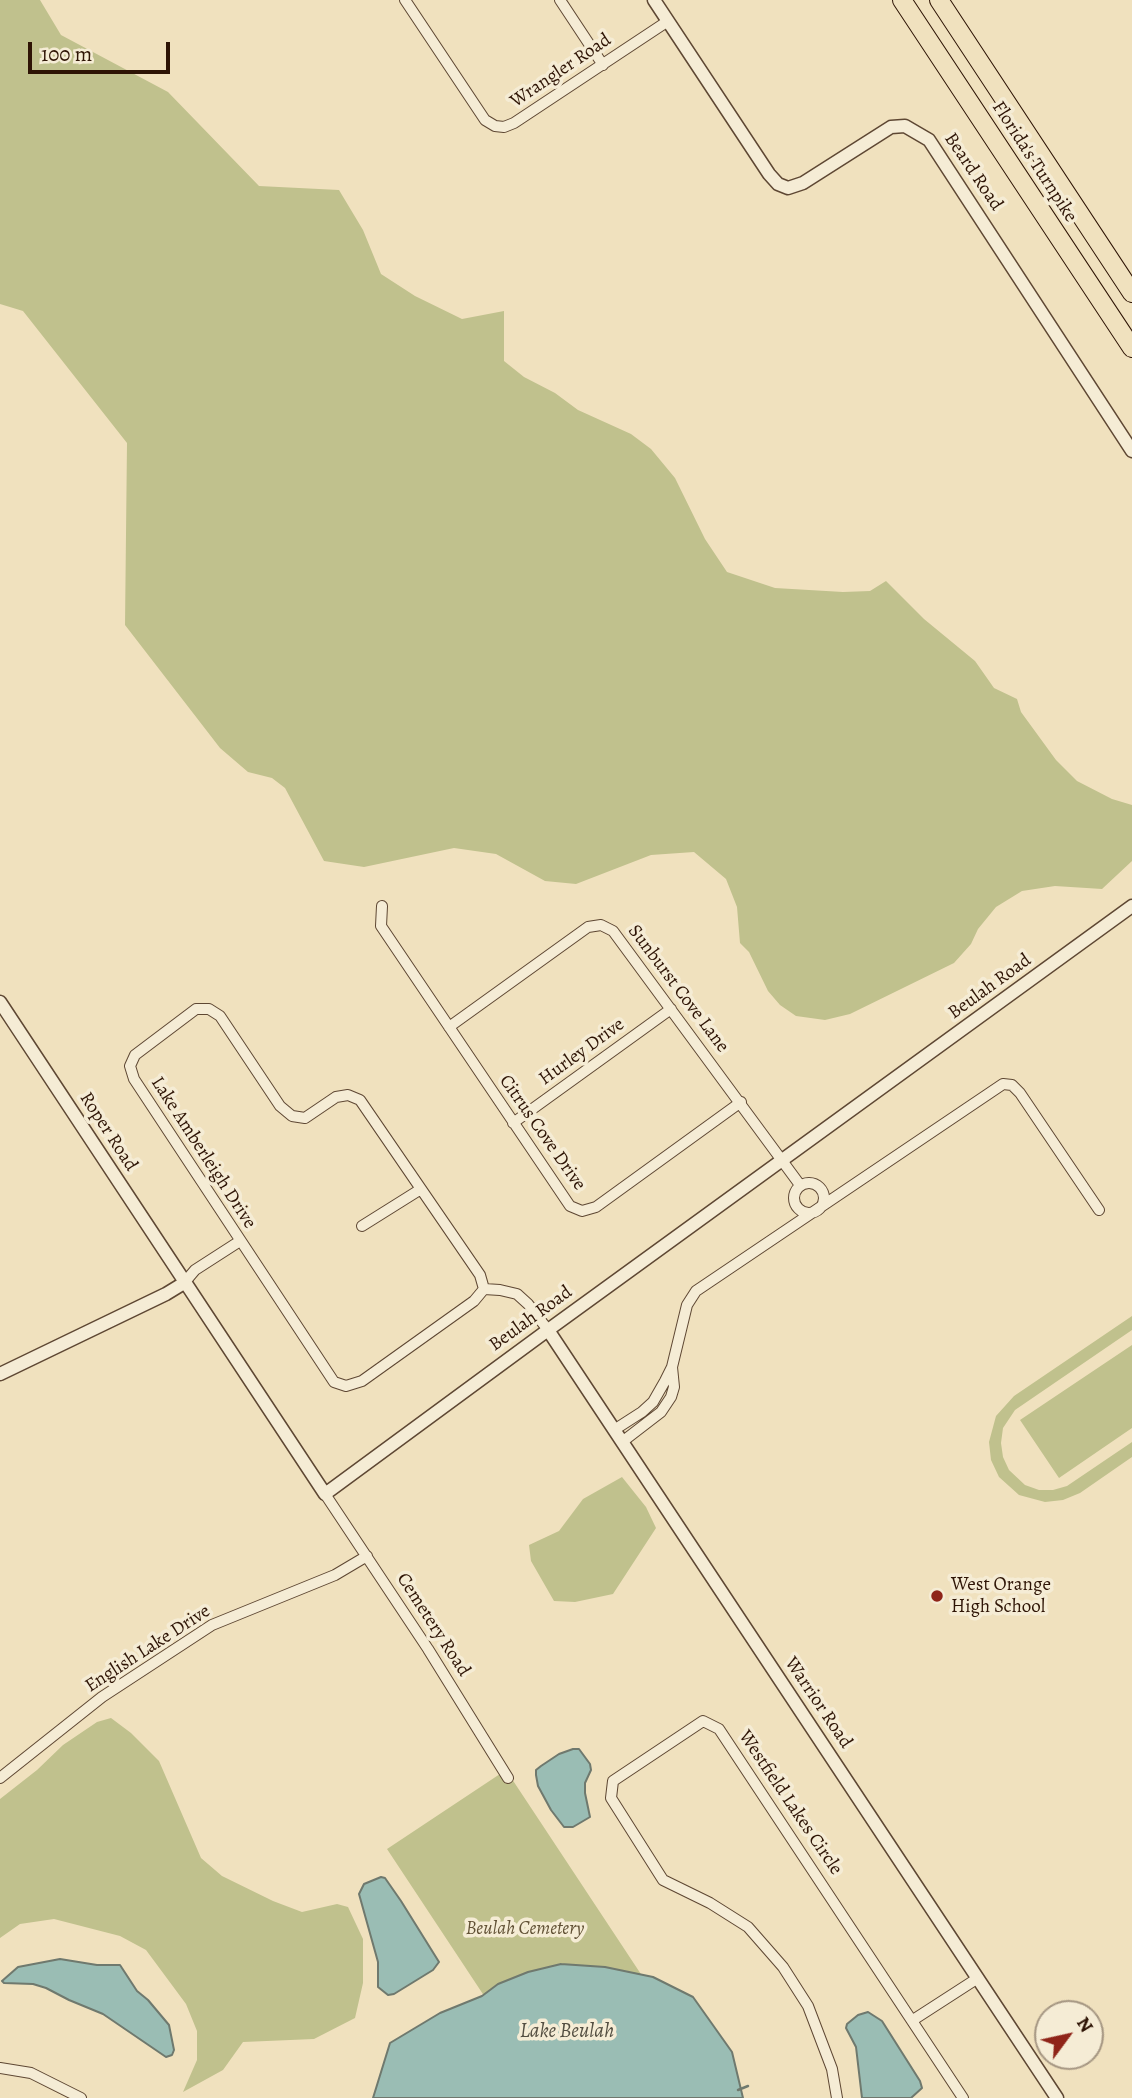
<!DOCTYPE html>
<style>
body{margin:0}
#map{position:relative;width:1132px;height:2098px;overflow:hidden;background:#f0e1be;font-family:Alegreya,serif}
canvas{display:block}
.north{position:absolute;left:1034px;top:2000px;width:70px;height:70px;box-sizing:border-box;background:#f5ecd5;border:2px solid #a59682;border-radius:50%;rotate:57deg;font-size:19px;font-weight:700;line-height:28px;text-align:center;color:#2e1405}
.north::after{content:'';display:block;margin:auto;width:24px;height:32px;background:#8f2418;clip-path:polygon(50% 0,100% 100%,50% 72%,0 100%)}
.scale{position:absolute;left:28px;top:42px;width:142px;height:32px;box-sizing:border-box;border:4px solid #2e1405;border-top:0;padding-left:9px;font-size:21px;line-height:24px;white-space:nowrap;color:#2e1405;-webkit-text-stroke:5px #f5ecd5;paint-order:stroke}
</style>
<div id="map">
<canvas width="1132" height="2098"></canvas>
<div class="north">N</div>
<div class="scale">100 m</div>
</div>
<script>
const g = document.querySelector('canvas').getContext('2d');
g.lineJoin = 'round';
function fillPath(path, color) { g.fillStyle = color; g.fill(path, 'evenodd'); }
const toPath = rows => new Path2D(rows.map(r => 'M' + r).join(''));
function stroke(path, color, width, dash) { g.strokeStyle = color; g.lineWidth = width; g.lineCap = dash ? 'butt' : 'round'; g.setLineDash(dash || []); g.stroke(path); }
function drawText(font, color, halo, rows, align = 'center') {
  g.font = font + ' Alegreya,serif'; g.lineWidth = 7; g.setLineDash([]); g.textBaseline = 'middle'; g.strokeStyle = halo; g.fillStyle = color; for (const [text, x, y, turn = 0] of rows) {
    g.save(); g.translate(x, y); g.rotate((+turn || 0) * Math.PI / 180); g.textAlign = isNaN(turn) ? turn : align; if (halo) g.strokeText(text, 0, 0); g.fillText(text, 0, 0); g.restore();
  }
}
const green = toPath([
 [0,0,40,0,61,35,168,92,259,186,339,190,363,230,381,274,415,296,462,319,504,311,504,361,524,377,555,393,578,410,631,434,651,449,675,478,705,539,727,572,775,588,843,592,870,591,886,581,924,619,975,661,994,688,1017,699,1021,712,1056,760,1077,781,1112,799,1132,805,1132,861,1102,889,1055,886,1022,891,996,907,978,929,971,944,954,963,850,1014,825,1020,796,1016,780,1005,768,991,749,952,740,943,737,907,726,879,694,852,651,855,576,884,545,881,496,854,454,848,364,867,324,861,285,788,272,778,248,772,220,748,125,625,127,443,23,311,0,304],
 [1132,1316,1132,1330,1015,1410,1003,1428,1001,1443,1003,1457,1009,1470,1025,1485,1039,1490,1053,1490,1067,1486,1132,1442,1132,1457,1080,1493,1063,1500,1045,1502,1019,1495,999,1477,991,1460,989,1442,996,1416,1014,1396],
 [1132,1345,1132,1428,1059,1478,1020,1420],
 [622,1477,646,1507,656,1528,613,1594,575,1602,554,1601,531,1561,529,1545,559,1531,583,1499],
 [111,1718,131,1733,159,1761,201,1858,222,1876,273,1901,302,1912,337,1904,348,1907,363,1939,363,1983,355,2018,314,2039,243,2042,223,2070,183,2092,197,2060,197,2031,186,2004,146,1950,120,1936,54,1919,20,1924,0,1938,0,1799,37,1770,63,1745,97,1722],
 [506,1770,664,2009,545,2088,387,1849]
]);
const water = toPath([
 [573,1749,579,1749,590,1764,591,1770,585,1783,585,1793,590,1817,573,1827,564,1827,551,1810,538,1786,536,1775,536,1770,541,1766,559,1754,573,1749],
 [381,1877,385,1878,401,1901,439,1962,433,1970,394,1994,388,1995,378,1987,378,1962,359,1894,364,1884,381,1877],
 [60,1959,97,1965,120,1965,137,1991,148,2000,169,2025,174,2050,172,2055,166,2057,103,2014,69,2000,46,1988,33,1984,4,1983,2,1981,18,1967,60,1959],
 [561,1964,605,1967,653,1977,693,1997,732,2052,743,2098,373,2098,390,2043,440,2013,482,1996,498,1984,528,1972,561,1964],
 [868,2012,882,2021,920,2081,922,2088,911,2098,862,2098,856,2047,846,2028,847,2024,858,2015,868,2012]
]);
const stream = toPath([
 [738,2090,748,2086]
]);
const minor = toPath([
 [405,0,485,120,495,126,504,127,514,123,668,21],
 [560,0,603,65],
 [382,906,381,926,570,1206,582,1211,596,1207,741,1102],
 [196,1009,209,1009,220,1016,280,1106,292,1116,305,1118,336,1097,348,1095,360,1100,480,1275,484,1289,474,1301,362,1381,346,1386,334,1382,134,1079,130,1066,135,1055,196,1009],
 [449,1027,588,927,601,925,613,931,800,1185],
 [513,1123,671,1009],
 '794 1198a15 15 0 1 1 30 0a15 15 0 1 1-30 0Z',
 [362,1226,421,1189],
 [184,1283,195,1270,240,1241],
 [484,1289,500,1290,517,1294,528,1304,548,1330],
 [614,1430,642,1412,653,1402,665,1381,672,1367,687,1305,696,1291,1003,1084,1012,1085,1020,1093,1099,1210],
 [622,1442,661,1412,671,1397,674,1387,672,1367],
 [325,1494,428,1649,508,1778],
 [0,1778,102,1697,212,1625,335,1575,367,1556],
 [913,2020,978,1978],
 [0,2068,31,2073,81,2098],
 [837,2098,832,2069,808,2006,783,1967,748,1927,710,1903,663,1880,611,1798,613,1781,703,1721,719,1729,963,2098]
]);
const tertiary = toPath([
 [654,0,769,174,778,184,788,188,803,183,891,127,905,126,929,140,1132,451],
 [0,1002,325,1494,548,1330,1132,906],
 [548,1330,1057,2098],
 [0,1374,166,1294,184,1283]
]);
const motorway = toPath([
 [902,0,1132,348],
 [939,0,1132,293]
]);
const markers = [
 [937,1596,7,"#8f2418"]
];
const streetNames = [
 ["Wrangler Road",561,71,-34],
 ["Florida's Turnpike",1034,162,57],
 ["Beard Road",973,172,56],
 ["Beulah Road",990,987,-36],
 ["Sunburst Cove Lane",678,989,53],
 ["Hurley Drive",582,1052,-36],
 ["Roper Road",108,1132,57],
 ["Citrus Cove Drive",542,1133,55],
 ["Lake Amberleigh Drive",203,1153,57],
 ["Beulah Road",531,1319,-36],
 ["Cemetery Road",433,1625,57],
 ["English Lake Drive",148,1649,-33],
 ["Warrior Road",818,1703,56],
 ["Westfield Lakes Circle",790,1803,56]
];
const poiNames = [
 ["West Orange",951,1585],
 ["High School",951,1607]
];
const parkNames = [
 ["Beulah Cemetery",525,1929]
];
const waterNames = [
 ["Lake Beulah",567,2032]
];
fillPath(green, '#c0c18d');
fillPath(water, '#9abdb4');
stroke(water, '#6f796e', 2);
stroke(stream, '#6f796e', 2.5);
stroke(minor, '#5e4733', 12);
stroke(tertiary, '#5e4733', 15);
stroke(motorway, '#2e1405', 20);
stroke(minor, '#f5ecd5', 10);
stroke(tertiary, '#f5ecd5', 12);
stroke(motorway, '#f0e1be', 18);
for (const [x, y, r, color] of markers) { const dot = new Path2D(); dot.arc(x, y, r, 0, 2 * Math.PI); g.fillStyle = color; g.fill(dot); stroke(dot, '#f5ecd5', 2.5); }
drawText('19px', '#2e1405', '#f5ecd5', streetNames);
drawText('19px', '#2e1405', '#f5ecd5', poiNames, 'left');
drawText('italic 19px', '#615135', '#f5ecd5', parkNames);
drawText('italic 21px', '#544f42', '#f5ecd5', waterNames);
</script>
